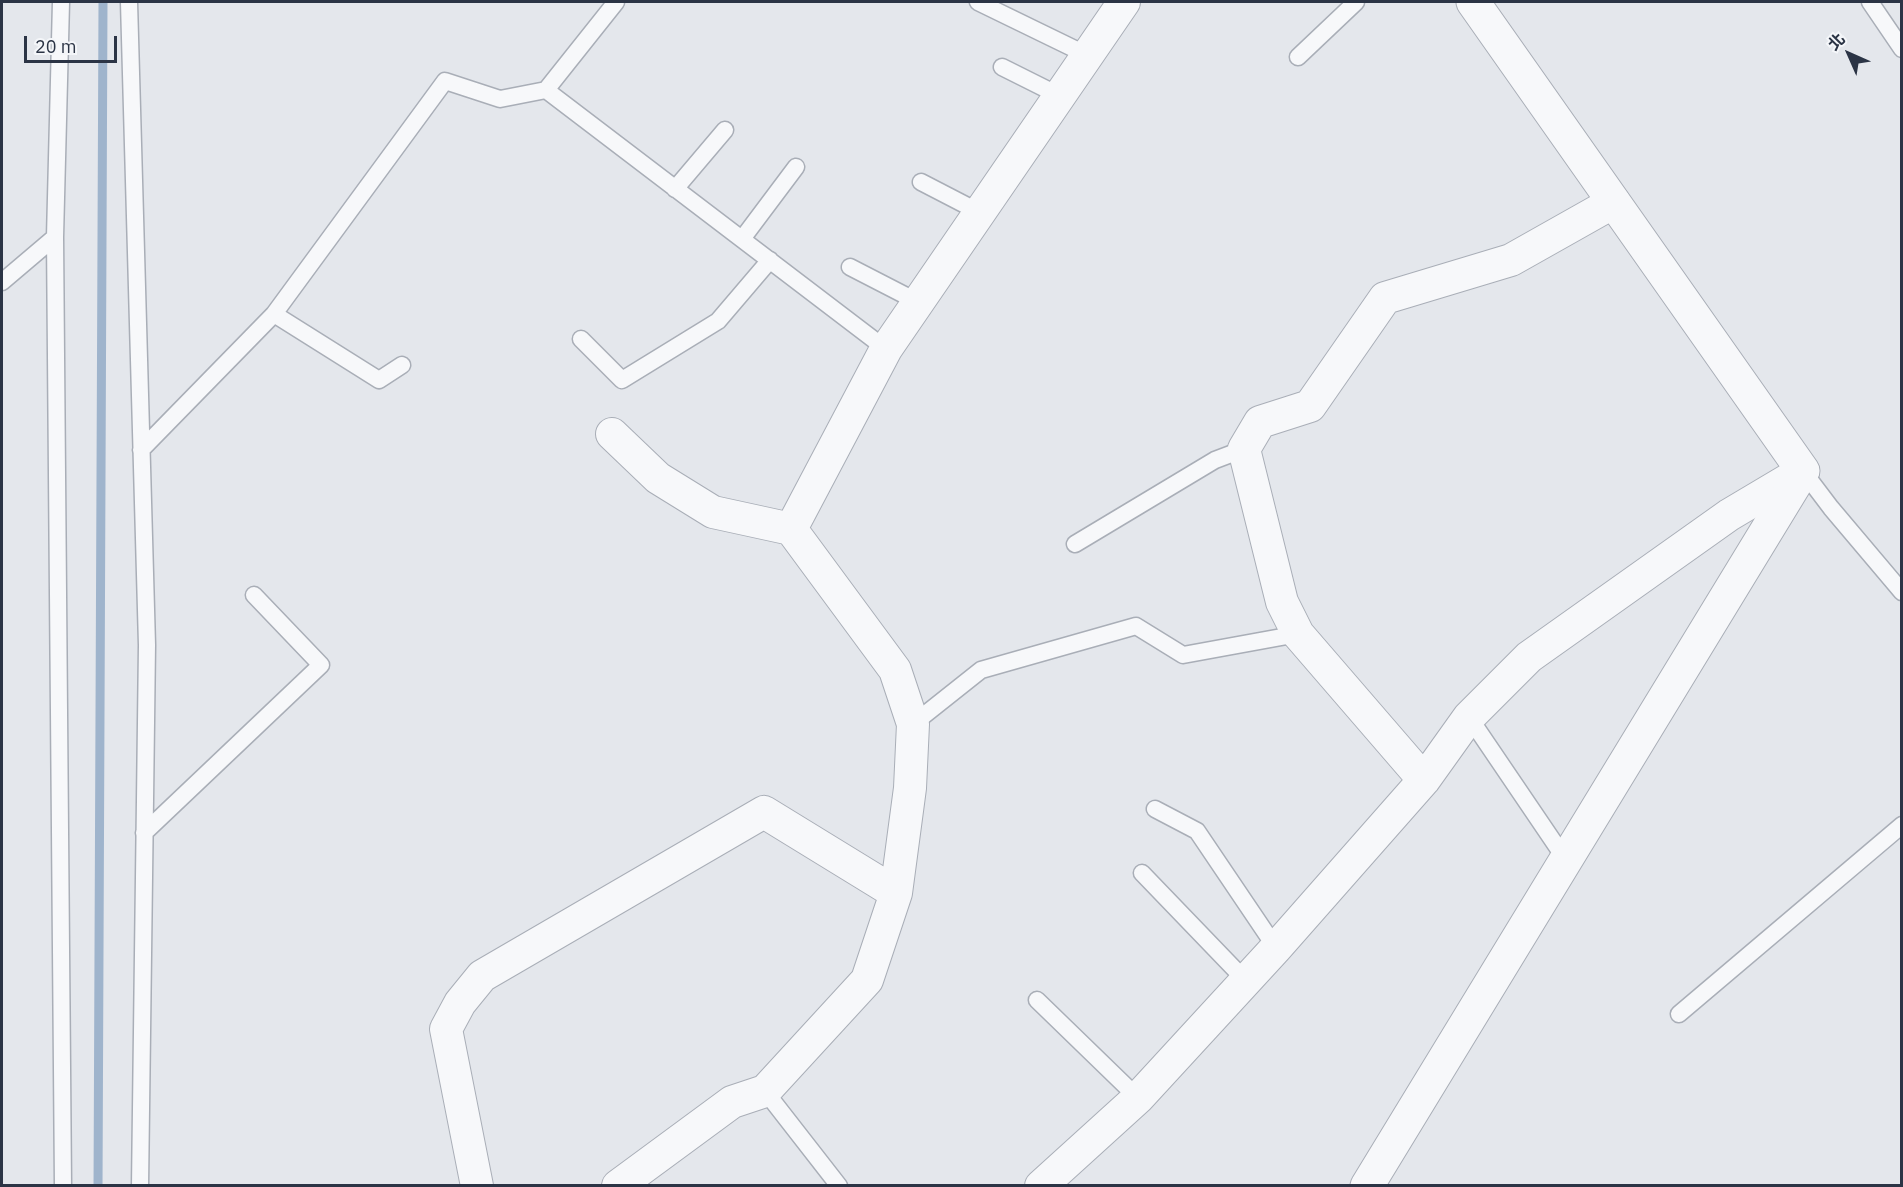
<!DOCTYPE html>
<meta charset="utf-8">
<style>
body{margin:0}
#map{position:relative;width:1903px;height:1187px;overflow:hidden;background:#e4e7ec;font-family:"IBM Plex Sans","Noto Sans TC",sans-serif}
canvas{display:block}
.frame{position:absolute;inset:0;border:3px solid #2b3445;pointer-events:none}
.north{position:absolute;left:1819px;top:24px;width:60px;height:60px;-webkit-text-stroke:4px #f4f6f9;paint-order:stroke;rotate:315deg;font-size:16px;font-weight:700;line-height:24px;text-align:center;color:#2b3445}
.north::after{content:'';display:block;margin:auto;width:21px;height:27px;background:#2b3445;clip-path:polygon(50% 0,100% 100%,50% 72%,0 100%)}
.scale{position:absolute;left:24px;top:36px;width:93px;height:27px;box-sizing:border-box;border:3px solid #2b3445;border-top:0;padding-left:8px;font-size:18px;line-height:21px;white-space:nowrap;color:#2b3445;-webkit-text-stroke:4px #f4f6f9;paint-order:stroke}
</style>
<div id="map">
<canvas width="1903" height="1187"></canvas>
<div class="frame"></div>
<div class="north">北</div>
<div class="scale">20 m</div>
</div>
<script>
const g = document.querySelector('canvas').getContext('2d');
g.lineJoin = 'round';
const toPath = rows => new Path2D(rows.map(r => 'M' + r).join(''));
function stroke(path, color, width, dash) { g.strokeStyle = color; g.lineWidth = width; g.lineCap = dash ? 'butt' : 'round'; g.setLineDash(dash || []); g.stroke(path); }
const stream = toPath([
 [98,1186,103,2]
]);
const service = toPath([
 [61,2,55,237,63,1186],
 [129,2,147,645,140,1186],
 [978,2,1087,55],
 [1870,2,1902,49],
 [1298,57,1356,2],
 [1002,67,1060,96],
 [546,90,886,349],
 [921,182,979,212],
 [675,189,725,130],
 [742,239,796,167],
 [850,267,918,302],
 [2,282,55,237],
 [274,314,445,81,500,99,546,90,616,2],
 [581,339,622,380,718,321,770,260],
 [141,450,274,314,379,380,402,365],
 [1803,471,1831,508,1902,592],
 [1075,544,1215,460,1244,449],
 [1469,717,1566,860],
 [913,724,981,670,1136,626,1183,655,1298,634],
 [1155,809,1197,831,1276,948],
 [144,833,321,665,254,595],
 [1142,873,1246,981],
 [1037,1000,1138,1098],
 [1679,1014,1902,825],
 [765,1091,839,1186]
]);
const minor = toPath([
 [612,434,658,478,713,512,791,529,886,349,1124,2],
 [1424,780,1298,634,1282,602,1244,449,1260,422,1310,406,1385,298,1511,260,1614,202],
 [477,1186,446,1029,460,1003,482,976,764,812,896,893],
 [618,1186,732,1102,765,1091,867,980,896,893,910,788,913,724,895,670,791,529],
 [1041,1186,1138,1098,1276,948,1424,780,1469,717,1529,657,1729,515,1803,471]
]);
const tertiary = toPath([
 [1367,1186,1803,471,1473,2]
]);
stroke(stream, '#9fb4cc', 9);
stroke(service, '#a9aeb7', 19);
stroke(minor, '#a9aeb7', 34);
stroke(tertiary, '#a9aeb7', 35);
stroke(service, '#f7f8fa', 16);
stroke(minor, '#f7f8fa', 32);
stroke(tertiary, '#f7f8fa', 33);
</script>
